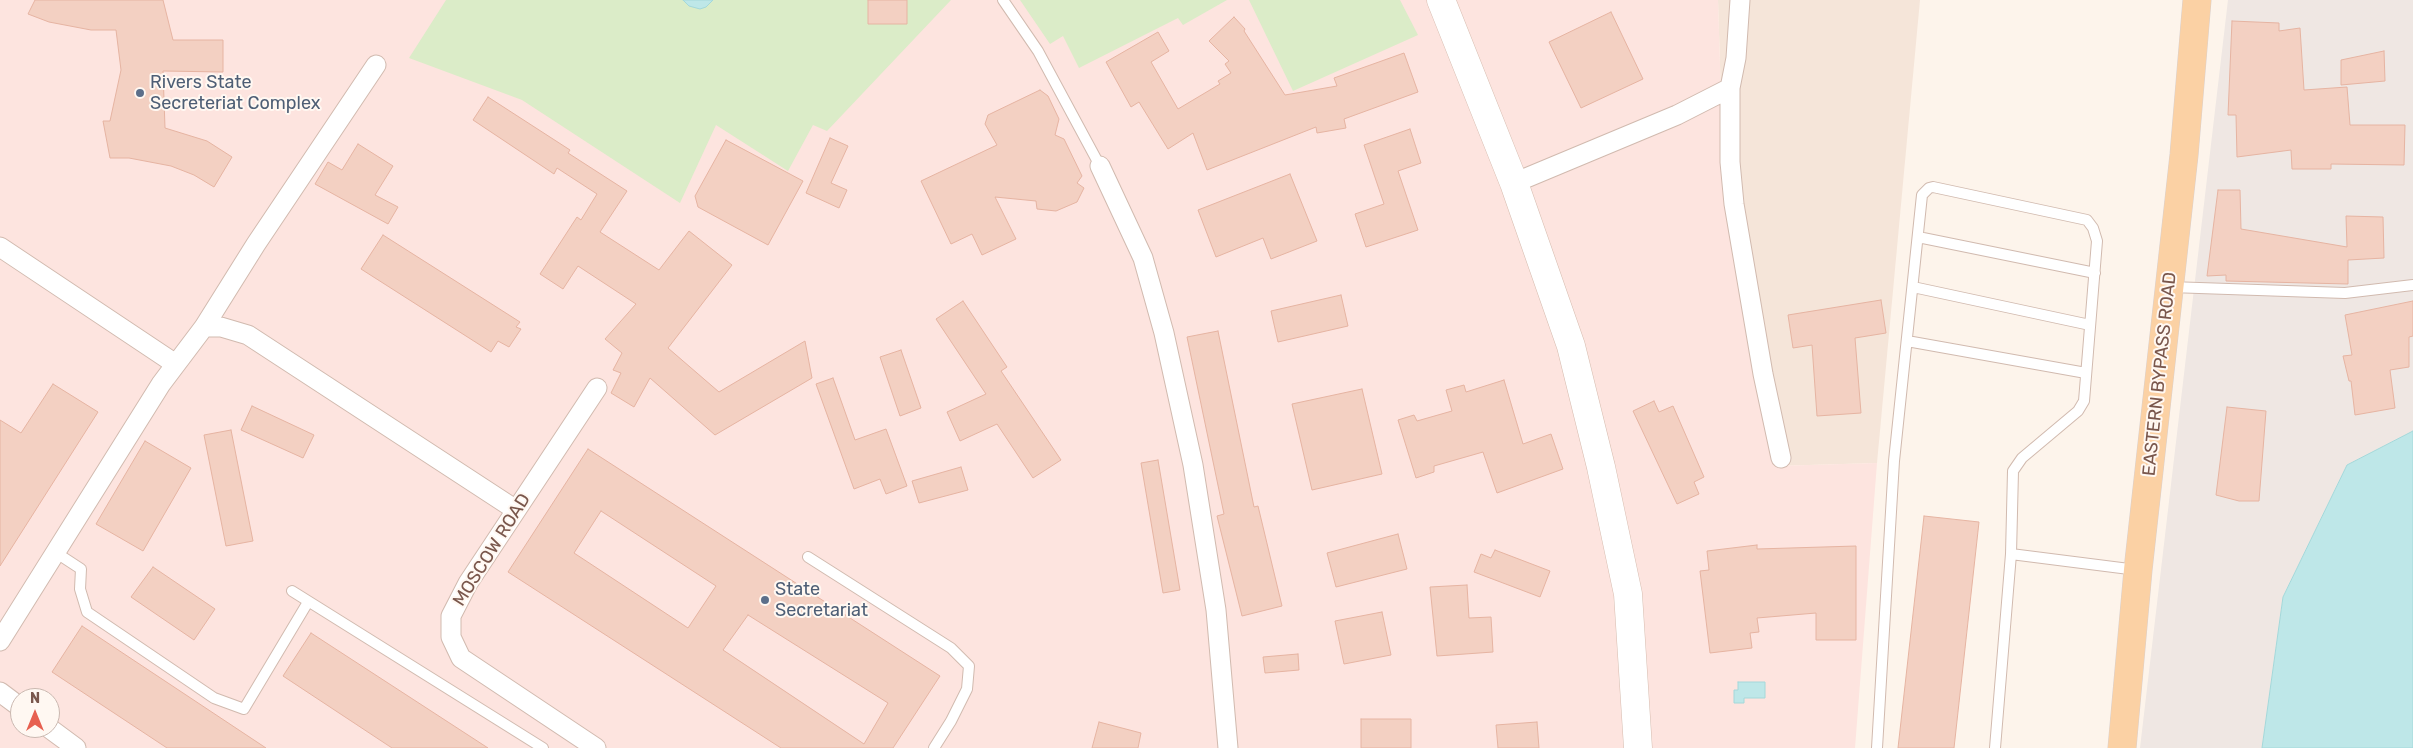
<!DOCTYPE html>
<style>
body{margin:0}
#map{position:relative;width:2413px;height:748px;overflow:hidden;background:#fdf4eb;font-family:Rubik,sans-serif}
canvas{display:block}
.north{position:absolute;left:10px;top:688px;width:50px;height:50px;box-sizing:border-box;background:#fff8f2;border:1px solid #cab8b0;border-radius:50%;rotate:0deg;font-size:14px;font-weight:700;line-height:20px;text-align:center;color:#7a574c}
.north::after{content:'';display:block;margin:auto;width:18px;height:22px;background:#e76050;clip-path:polygon(50% 0,100% 100%,50% 72%,0 100%)}
</style>
<div id="map">
<canvas width="2413" height="748"></canvas>
<div class="north">N</div>
</div>
<script>
const g = document.querySelector('canvas').getContext('2d');
g.lineJoin = 'round';
function fillPath(path, color) { g.fillStyle = color; g.fill(path, 'evenodd'); }
const toPath = rows => new Path2D(rows.map(r => 'M' + r).join(''));
function stroke(path, color, width, dash) { g.strokeStyle = color; g.lineWidth = width; g.lineCap = dash ? 'butt' : 'round'; g.setLineDash(dash || []); g.stroke(path); }
function drawText(font, color, halo, rows, align = 'center') {
  g.font = font + ' Rubik,sans-serif'; g.lineWidth = 4; g.setLineDash([]); g.textBaseline = 'middle'; g.strokeStyle = halo; g.fillStyle = color; for (const [text, x, y, turn = 0] of rows) {
    g.save(); g.translate(x, y); g.rotate((+turn || 0) * Math.PI / 180); g.textAlign = isNaN(turn) ? turn : align; if (halo) g.strokeText(text, 0, 0); g.fillText(text, 0, 0); g.restore();
  }
}
const residential = toPath([
 [1718,0,1920,0,1877,463,1775,466,1724,193]
]);
const commercial = toPath([
 [0,0,1718,0,1724,193,1775,466,1877,463,1855,748,0,748],
 [20,698,50,698,50,728,20,728]
]);
const industrial = toPath([
 [2228,0,2413,0,2413,431,2347,465,2283,597,2262,748,2140,748]
]);
const green = toPath([
 [446,0,951,0,827,131,813,125,788,171,716,125,680,203,522,100,409,58],
 [1020,0,1227,0,1183,25,1178,18,1079,68,1063,36,1050,44],
 [1249,0,1400,0,1418,35,1293,91]
]);
const water = toPath([
 [683,0,713,0,706,7,700,9,689,6,683,0],
 [2413,431,2413,748,2262,748,2283,597,2347,465,2413,431],
 [1738,682,1765,682,1765,698,1744,698,1744,703,1734,703,1734,690,1738,690,1738,682]
]);
const building = toPath([
 [35,0,163,0,173,40,223,40,223,72,163,71,165,128,207,141,232,157,214,187,194,175,171,166,129,158,110,158,103,121,110,121,121,70,116,30,91,30,49,22,28,14,35,0],
 [868,0,907,0,907,24,868,24,868,0],
 [1611,12,1643,79,1581,108,1549,42,1611,12],
 [1234,17,1245,29,1244,31,1285,95,1337,86,1334,78,1404,53,1418,92,1344,119,1346,128,1317,133,1316,127,1207,170,1193,133,1168,149,1139,102,1131,107,1106,62,1158,32,1169,51,1151,62,1178,109,1220,84,1218,81,1231,73,1225,64,1229,61,1209,41,1234,17],
 [2232,21,2279,23,2279,31,2300,28,2304,90,2347,87,2350,125,2405,125,2404,165,2331,164,2331,169,2292,169,2291,150,2237,157,2236,115,2228,115,2232,21],
 [2384,51,2385,81,2341,85,2341,60,2384,51],
 [1040,90,1048,96,1059,119,1055,135,1064,139,1082,176,1077,183,1084,188,1077,202,1056,211,1037,209,1036,201,995,197,1016,239,982,255,972,234,951,244,921,181,997,145,985,124,988,115,1040,90],
 [488,97,570,150,568,153,627,191,600,232,659,270,689,231,732,265,668,348,719,392,805,341,812,378,715,435,650,378,634,407,611,393,621,373,613,370,622,353,605,339,636,304,578,266,563,289,540,274,577,217,581,220,597,194,557,168,554,174,473,120,488,97],
 [1410,129,1421,163,1398,171,1418,230,1366,247,1355,214,1384,204,1364,145,1410,129],
 [830,138,848,146,831,183,847,190,839,208,806,193,830,138],
 [726,140,803,181,768,245,698,207,695,196,726,140],
 [358,144,393,166,375,195,398,207,388,224,315,184,328,162,342,170,358,144],
 [1290,174,1317,241,1271,259,1263,238,1216,257,1198,210,1290,174],
 [2218,190,2240,190,2241,229,2347,247,2346,216,2383,217,2384,258,2348,260,2348,284,2226,281,2226,275,2207,276,2218,190],
 [383,235,520,322,516,327,521,329,509,347,498,341,491,352,361,269,383,235],
 [1341,295,1348,326,1278,342,1271,311,1341,295],
 [1881,300,1886,333,1855,338,1861,413,1817,416,1812,345,1793,348,1788,315,1881,300],
 [963,301,1007,367,1001,371,1061,460,1033,478,997,424,960,441,947,412,986,394,936,319,963,301],
 [2413,301,2413,336,2409,337,2409,367,2390,370,2395,408,2355,415,2351,381,2349,381,2343,356,2352,355,2345,315,2413,301],
 [1218,331,1254,507,1258,506,1282,606,1242,616,1217,516,1224,514,1187,337,1218,331],
 [901,350,921,408,900,416,880,357,901,350],
 [833,378,855,440,886,429,907,486,886,494,880,479,854,489,816,384,833,378],
 [1504,380,1523,444,1551,434,1563,469,1497,493,1483,452,1434,466,1434,472,1416,478,1398,420,1414,415,1417,421,1452,411,1446,390,1464,385,1466,392,1504,380],
 [53,384,98,412,0,566,0,420,21,433,53,384],
 [1362,389,1382,474,1312,490,1292,404,1362,389],
 [1654,401,1659,412,1673,406,1704,477,1694,482,1699,494,1677,504,1633,411,1654,401],
 [252,406,314,435,303,458,241,430,252,406],
 [2227,407,2266,411,2259,501,2239,501,2216,495,2227,407],
 [231,430,253,541,226,546,204,435,231,430],
 [145,441,191,468,143,551,96,524,145,441],
 [588,449,940,676,893,748,781,748,508,572,588,449],
 [601,511,716,586,688,628,574,553,601,511],
 [748,615,888,703,864,744,723,650,748,615],
 [1158,460,1180,590,1163,593,1141,463,1158,460],
 [961,467,968,490,919,503,912,481,961,467],
 [1924,516,1979,522,1954,748,1898,748,1924,516],
 [1398,534,1407,569,1336,587,1327,553,1398,534],
 [1757,545,1757,549,1856,546,1856,640,1816,640,1816,613,1757,618,1759,632,1750,633,1752,648,1710,653,1700,571,1709,570,1707,551,1757,545],
 [1495,550,1550,571,1540,597,1474,572,1481,554,1491,558,1495,550],
 [153,567,215,609,194,640,131,597,153,567],
 [1467,585,1469,618,1491,617,1493,652,1437,656,1430,587,1467,585],
 [1382,612,1391,655,1344,664,1335,621,1382,612],
 [82,626,266,748,167,748,52,672,82,626],
 [311,633,488,748,392,748,283,676,311,633],
 [1298,654,1299,670,1265,673,1263,657,1298,654],
 [1361,719,1411,719,1411,748,1361,748,1361,719],
 [1099,722,1141,733,1138,748,1092,748,1099,722],
 [1537,722,1539,748,1498,748,1496,725,1537,722]
]);
const lane = toPath([
 [1003,0,1038,51,1100,166],
 [1918,237,2095,273],
 [1913,287,2090,325],
 [2170,287,2345,293,2413,285],
 [1907,341,2086,373],
 [55,552,81,569,80,589,87,612,214,698,244,709,308,602],
 [2011,554,2137,570],
 [808,557,951,648,969,666,967,689,951,721,934,748],
 [292,591,543,748],
 [1877,748,1894,461,1922,195,1929,188,1933,187,2087,220,2093,228,2097,241,2084,401,2078,411,2022,458,2013,471,2011,554,1995,748]
]);
const street = toPath([
 [1730,88,1730,162,1734,204,1763,374,1781,458],
 [1100,166,1143,258,1164,333,1193,465,1216,610,1228,748],
 [1514,183,1677,115,1730,88,1736,58,1740,0],
 [0,247,174,363],
 [204,327,221,327,248,335,516,510],
 [0,641,161,384,204,327,256,244,376,65],
 [0,692,20,707],
 [49,728,76,748],
 [596,748,461,658,451,637,451,616,468,583,597,388]
]);
const secondary = toPath([
 [1441,0,1514,183,1571,346,1601,467,1628,594,1638,748]
]);
const primary = toPath([
 [2122,748,2138,570,2184,155,2197,0]
]);
const markers = [
 [140,93,5,"#5c6f8a"],
 [765,600,5,"#5c6f8a"]
];
const serviceNames = [
 ["Rivers State",150,83],
 ["Secreteriat Complex",150,104],
 ["State",775,590],
 ["Secretariat",775,611]
];
const streetNames = [
 ["EASTERN BYPASS ROAD",2160,374,-84],
 ["MOSCOW ROAD",492,550,-58]
];
fillPath(residential, '#f5e5d9');
fillPath(commercial, '#fde4df');
fillPath(industrial, '#efe7e3');
fillPath(green, '#dbecc8');
fillPath(water, '#bee7e8');
stroke(water, '#a4d8da', 1);
fillPath(building, '#f3d0c2');
stroke(building, '#e6b4a2', 1);
stroke(lane, '#d1baaf', 12);
stroke(street, '#d1baaf', 21);
stroke(secondary, '#d6bcaf', 29);
stroke(primary, '#dad0cd', 29);
stroke(lane, '#fff', 10);
stroke(street, '#fff', 19);
stroke(secondary, '#fff', 28);
stroke(primary, '#fbd1a4', 28);
for (const [x, y, r, color] of markers) { const dot = new Path2D(); dot.arc(x, y, r, 0, 2 * Math.PI); g.fillStyle = color; g.fill(dot); stroke(dot, '#fff8f2', 2); }
drawText('18px', '#4e5e75', '#fff8f2', serviceNames, 'left');
drawText('18px', '#7a574c', '#fff8f2', streetNames);
</script>
